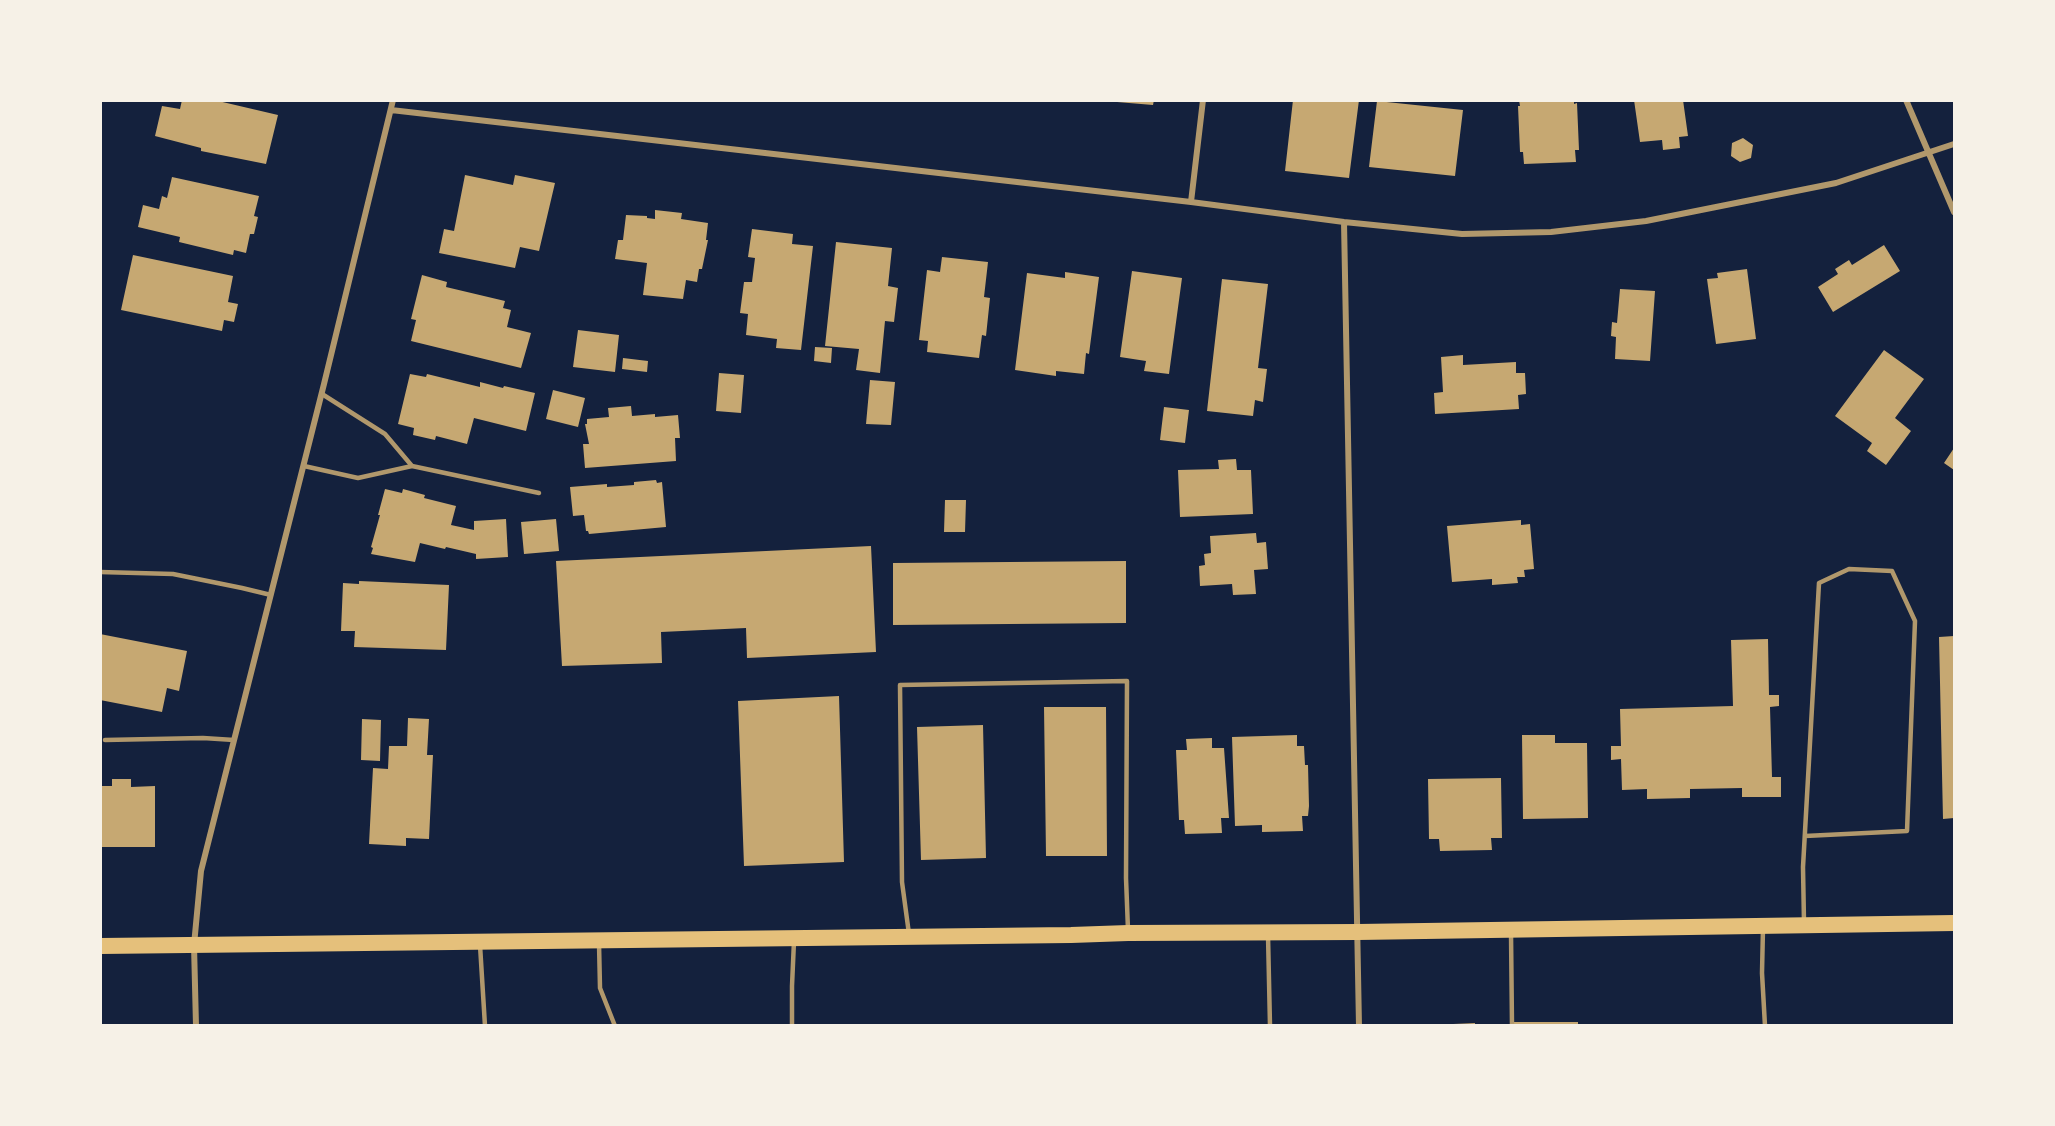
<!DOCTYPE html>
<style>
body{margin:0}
#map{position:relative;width:2055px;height:1126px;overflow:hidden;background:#14213d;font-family:Quicksand,sans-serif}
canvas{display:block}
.frame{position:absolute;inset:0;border:102px solid #f6f1e7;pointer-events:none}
</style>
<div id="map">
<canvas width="2055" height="1126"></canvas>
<div class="frame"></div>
</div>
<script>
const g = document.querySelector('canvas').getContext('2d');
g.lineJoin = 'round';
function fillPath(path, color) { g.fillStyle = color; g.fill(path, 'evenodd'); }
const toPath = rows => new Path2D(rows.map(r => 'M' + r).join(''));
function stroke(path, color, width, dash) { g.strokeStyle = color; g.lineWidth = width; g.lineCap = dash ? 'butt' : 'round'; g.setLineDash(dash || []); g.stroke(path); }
const building = toPath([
 [182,100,214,100,278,115,266,164,201,151,201,148,155,136,162,106,180,109],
 [1118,100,1154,100,1153,105,1117,102],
 [1293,100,1359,100,1349,178,1285,171],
 [1519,100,1574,100,1574,104,1577,103,1579,150,1575,150,1576,162,1524,164,1523,152,1520,152,1518,106,1520,106],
 [1634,100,1683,100,1688,136,1679,137,1680,148,1663,150,1662,140,1640,142],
 [1377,101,1463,110,1455,176,1369,167],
 [1743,138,1753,145,1751,158,1740,162,1731,156,1732,143],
 [465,175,513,185,515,175,555,183,539,251,520,247,515,268,439,253,444,229,454,231],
 [172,177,259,196,254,216,258,217,254,234,250,234,246,253,234,250,233,255,179,242,180,237,138,227,143,205,159,209,162,196,167,198],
 [655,210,682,213,681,219,708,223,706,240,708,240,702,269,699,269,697,282,686,280,683,299,643,295,647,263,615,259,618,240,623,240,626,215,647,216,647,218,655,219],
 [752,229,793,234,792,244,813,246,801,350,776,348,777,339,746,335,748,314,740,313,744,282,752,282,755,258,748,257],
 [836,242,892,248,888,286,898,288,894,322,885,321,880,373,856,370,859,349,825,346],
 [1884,245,1900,271,1833,312,1818,287,1838,274,1835,269,1849,260,1852,265],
 [133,255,233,276,228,302,238,304,234,322,224,320,222,331,121,310],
 [942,257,988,262,984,297,990,298,986,336,982,335,979,358,927,352,928,341,919,340,927,270,940,272],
 [1747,269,1756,339,1716,344,1707,279,1718,278,1717,273],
 [1132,271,1182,278,1169,374,1144,371,1146,361,1120,357],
 [1065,272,1099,277,1089,354,1086,353,1084,374,1056,371,1056,376,1015,370,1027,273,1065,278],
 [422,275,447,282,446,287,505,301,503,308,511,310,507,327,531,333,521,368,411,341,416,320,411,319],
 [1222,279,1268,284,1258,368,1267,369,1263,402,1255,400,1253,416,1207,411],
 [1620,289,1655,291,1650,361,1615,359,1616,337,1611,336,1612,322,1617,323],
 [578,330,619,335,615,372,573,367],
 [815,347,832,348,831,363,814,361],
 [1884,350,1924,379,1895,418,1911,431,1886,465,1867,451,1872,443,1835,416],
 [1463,355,1463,365,1516,362,1516,373,1525,373,1526,394,1518,395,1519,409,1435,414,1434,393,1443,392,1441,357],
 [623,358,648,361,647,372,622,369],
 [719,373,744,375,741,413,716,411],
 [410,374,426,377,427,374,480,387,480,382,503,388,504,386,535,393,526,431,474,418,467,444,436,436,435,440,413,435,414,428,398,424],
 [870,380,895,382,891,425,866,424],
 [553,390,585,398,578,427,546,419],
 [631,406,632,416,655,414,655,417,678,415,680,438,675,438,676,461,585,468,583,444,589,444,585,424,587,424,587,419,609,417,608,408],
 [1164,407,1189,410,1185,443,1160,440],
 [1954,448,1954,470,1944,463],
 [1236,459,1237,470,1251,470,1253,514,1180,517,1178,470,1219,469,1218,460],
 [656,480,657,483,662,482,666,527,589,534,588,531,586,531,584,515,573,516,570,487,607,484,607,487,634,485,634,482],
 [385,489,402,493,403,489,425,495,424,498,456,506,451,525,474,530,474,521,506,519,508,557,476,559,476,554,446,547,445,549,420,543,415,562,371,554,373,548,371,547,380,515,378,515],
 [945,500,966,500,965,532,944,532],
 [556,519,559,551,524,554,521,522],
 [1521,520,1521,525,1530,524,1534,569,1524,570,1525,577,1517,577,1518,583,1492,585,1492,579,1452,582,1447,526],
 [1256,533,1257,543,1266,542,1268,569,1254,570,1256,594,1233,595,1232,584,1200,586,1199,566,1205,565,1204,554,1211,553,1210,536],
 [871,546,876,652,747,658,746,628,661,632,662,663,562,666,556,561],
 [1126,561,1126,623,893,625,893,563],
 [359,581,449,585,446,650,354,647,355,631,341,631,343,583,359,584],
 [100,634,187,651,179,691,167,688,162,712,100,700],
 [1954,636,1954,818,1943,819,1939,637],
 [1768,639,1769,695,1779,695,1779,706,1770,707,1772,777,1781,777,1781,797,1742,797,1742,788,1690,789,1690,798,1647,799,1647,789,1622,790,1621,759,1611,760,1611,746,1621,746,1620,709,1733,706,1731,640],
 [839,696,844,862,744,866,738,701],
 [1044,707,1106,707,1107,856,1046,856],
 [408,718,429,719,427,755,433,755,429,839,406,838,406,846,369,844,373,768,388,769,389,746,407,746],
 [362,719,381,720,380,761,361,760],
 [983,725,986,858,921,860,917,727],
 [1297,735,1297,746,1304,746,1305,765,1308,765,1309,806,1308,816,1302,816,1303,831,1262,832,1262,825,1235,826,1232,737],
 [1522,735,1555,735,1555,743,1587,743,1588,818,1523,819],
 [1212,738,1212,748,1224,748,1229,818,1221,818,1222,833,1185,834,1184,820,1179,820,1176,750,1187,750,1186,739],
 [1501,778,1502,838,1491,838,1492,850,1440,851,1439,839,1429,839,1428,779],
 [112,779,131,779,131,787,155,786,155,847,100,847,100,786,112,786],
 [1514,1022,1578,1022,1578,1026,1514,1026],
 [1475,1023,1475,1026,1453,1026,1453,1024]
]);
const service = toPath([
 [322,394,385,434,412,466,539,493],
 [304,466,358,478,412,466],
 [100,572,173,574,242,588,271,595],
 [105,740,203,738,234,740],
 [1804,923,1803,867,1819,583,1849,569,1892,571,1915,621,1907,831,1805,836],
 [1763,928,1762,973,1765,1026],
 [1511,933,1512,1026],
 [909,934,902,882,900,685,1127,681,1126,878,1128,930],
 [1268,935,1270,1026],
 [599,943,600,988,615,1026],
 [480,945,485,1026],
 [792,1026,792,986,794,941]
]);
const minor = toPath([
 [1906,100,1954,212],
 [391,110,1191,202,1344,222,1462,234,1551,232,1646,221,1836,183,1954,144],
 [1191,202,1203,100],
 [1344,222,1359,1026],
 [196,1026,194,945,201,871,324,384,393,100]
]);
const trunk = toPath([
 [100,946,1071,935,1128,933,1358,932,1954,923]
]);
fillPath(building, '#c6a872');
stroke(service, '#b1986c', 4.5);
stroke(minor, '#b1986c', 6);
stroke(trunk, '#e5c07b', 16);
</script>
